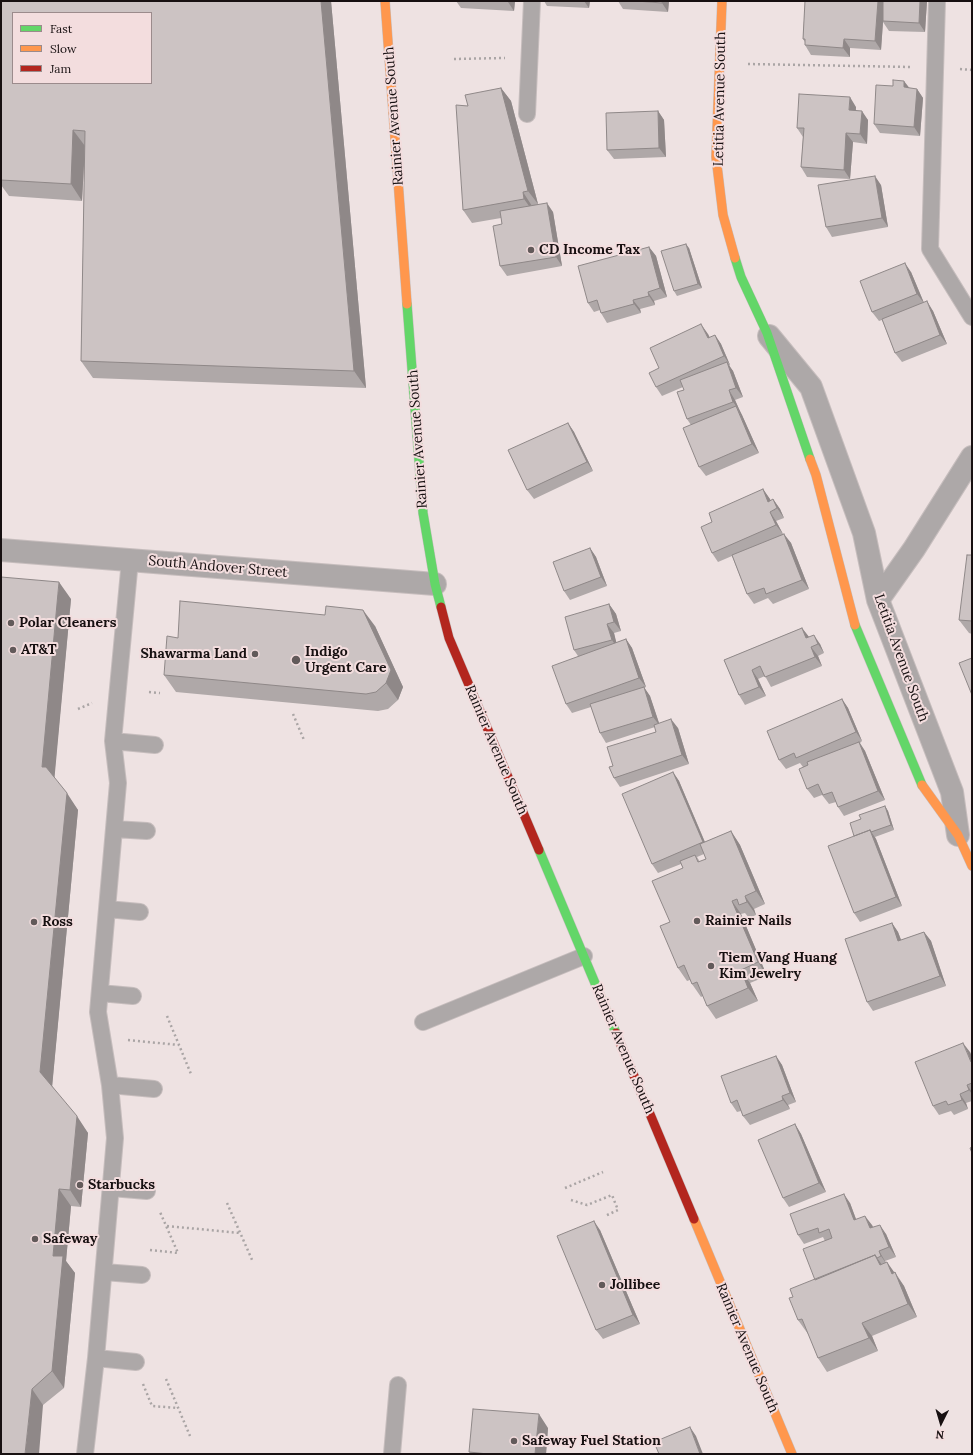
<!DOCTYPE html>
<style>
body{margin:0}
#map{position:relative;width:973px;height:1455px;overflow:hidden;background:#eee2e2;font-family:Lora,serif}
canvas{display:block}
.frame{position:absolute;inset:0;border:2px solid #171011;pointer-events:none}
.legend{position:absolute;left:12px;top:12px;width:140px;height:72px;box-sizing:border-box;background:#f3ddde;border:1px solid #9b8b8c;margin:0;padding:5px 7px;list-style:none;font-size:12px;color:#171011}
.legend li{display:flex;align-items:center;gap:8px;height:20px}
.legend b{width:20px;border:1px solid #9b8b8c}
.north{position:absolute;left:921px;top:1403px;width:40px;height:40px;-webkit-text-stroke:3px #f3ddde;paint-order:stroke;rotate:185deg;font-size:11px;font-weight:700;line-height:16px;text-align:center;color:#171011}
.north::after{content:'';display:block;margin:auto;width:14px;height:18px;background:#171011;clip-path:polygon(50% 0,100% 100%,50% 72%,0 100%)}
</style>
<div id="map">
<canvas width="973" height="1455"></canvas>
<div class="frame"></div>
<ul class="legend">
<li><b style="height:5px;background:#63d668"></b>Fast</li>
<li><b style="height:5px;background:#ff974d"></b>Slow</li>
<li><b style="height:5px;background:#b3261e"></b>Jam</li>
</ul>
<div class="north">N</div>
</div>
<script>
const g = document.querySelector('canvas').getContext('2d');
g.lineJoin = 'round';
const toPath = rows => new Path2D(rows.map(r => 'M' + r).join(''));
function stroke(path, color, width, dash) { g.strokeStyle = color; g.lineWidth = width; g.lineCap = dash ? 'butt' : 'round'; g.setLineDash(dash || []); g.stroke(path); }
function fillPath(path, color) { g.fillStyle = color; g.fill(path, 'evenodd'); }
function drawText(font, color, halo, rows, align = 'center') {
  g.font = font + ' Lora,serif'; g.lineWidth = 4; g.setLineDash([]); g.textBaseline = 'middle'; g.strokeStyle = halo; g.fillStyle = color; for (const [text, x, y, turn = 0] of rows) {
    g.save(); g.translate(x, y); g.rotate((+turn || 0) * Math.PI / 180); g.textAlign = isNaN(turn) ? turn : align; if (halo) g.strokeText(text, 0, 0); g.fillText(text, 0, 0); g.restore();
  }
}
const path = toPath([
 [454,59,505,58],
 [748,64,911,67],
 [960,69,972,70],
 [149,692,160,693],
 [78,709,92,703],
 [293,714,304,740],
 [167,1016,191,1074],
 [128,1040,179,1045],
 [565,1188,603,1172],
 [571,1200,587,1205,612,1195,618,1210,605,1216],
 [227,1203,253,1262],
 [167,1226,240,1233],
 [150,1250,178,1253,160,1212],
 [166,1379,190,1436],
 [143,1384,152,1406,178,1408]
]);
const lane = toPath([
 [937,1,930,249,972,317],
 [527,114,532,1],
 [113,741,155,745],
 [114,829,147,831],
 [107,909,140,912],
 [100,993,133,996],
 [423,1022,584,956],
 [110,1085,154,1089],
 [111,1188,147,1191],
 [104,1272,142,1275],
 [96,1358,136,1362],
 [85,1454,96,1358,115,1138,110,1085,98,1012,118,783,113,741,130,560],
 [392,1454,398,1385]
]);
const street = toPath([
 [769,336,811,387,864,533,878,600,952,792,958,835],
 [1,550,435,584],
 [878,600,914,549,972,457]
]);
const fast = toPath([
 [735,258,741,277,767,333,810,459],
 [407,304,423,513,435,584,441,607],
 [855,625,922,785],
 [539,850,616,1033]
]);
const slow = toPath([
 [385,1,407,304],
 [722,1,716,157,723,215,735,258],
 [810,459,816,475,855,625],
 [922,785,958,835,972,866],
 [694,1219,792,1454]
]);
const jam = toPath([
 [441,607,449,638,539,850],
 [616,1033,694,1219]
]);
const wall = toPath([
 [1,1,331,1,366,388,93,378,81,361,85,146,82,201,9,196,1,185],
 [456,1,515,1,514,11,461,8],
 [544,1,590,1,589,8,547,6],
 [618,1,669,1,668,12,623,9],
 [805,1,927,1,925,32,889,31,883,22,881,50,850,48,850,57,811,55,805,45,805,42,803,39],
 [501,88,511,101,538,204,553,212,562,266,507,276,500,266,502,224,501,218,472,223,463,210],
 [909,88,917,89,923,98,920,136,880,133,874,124],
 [856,107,856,110,868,120,867,144,853,142,850,179,807,177,801,167,803,137,797,128],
 [658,111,664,120,666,157,614,159,607,150],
 [881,185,888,227,832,237,826,227],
 [649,247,656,256,667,297,654,301,655,305,640,309,641,313,607,323,601,313,600,310,594,312,588,303],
 [689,248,702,288,677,296,674,291],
 [911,272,924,303,933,311,947,344,902,362,895,353,882,320,879,321,872,312],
 [708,334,710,338,715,335,721,344,730,365,729,366,733,371,743,397,735,400,739,409,742,415,759,453,706,476,699,467,691,425,687,419,684,390,683,387,662,396,656,387,659,368],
 [568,423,574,432,593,471,534,499,527,490],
 [763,489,771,501,773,499,780,509,784,518,776,521,783,534,791,543,809,589,773,604,768,598,754,604,747,594,732,556,718,562,712,553,712,522],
 [590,548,596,557,607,586,570,600,564,591],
 [972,555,972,634,969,633,959,620],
 [1,577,71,599,54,778,78,810,52,1086,88,1133,81,1207,71,1206,66,1261,75,1273,64,1388,43,1405,1,1454],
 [609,604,616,614,621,631,614,633,616,643,626,639,632,648,646,687,644,688,650,696,659,723,678,728,689,764,620,787,614,778,613,766,656,732,655,727,606,743,600,733,591,707,572,713,566,704,578,656,574,650],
 [375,626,403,687,398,700,388,709,378,711,176,692,164,675,178,638],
 [802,628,809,637,820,644,824,653,818,656,822,666,771,687,765,676,758,679,766,696,745,705,739,695,724,660],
 [842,699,848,708,862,741,860,743,865,751,885,800,844,816,838,807,836,802,829,804,822,795,814,798,807,789,803,767,800,763,786,769,779,760],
 [673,772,679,781,705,842,731,831,740,845,765,904,754,909,756,915,749,918,745,913,741,914,767,976,750,983,758,1001,716,1019,707,1006,703,996,701,997,692,984,690,980,687,981,678,968,670,922,683,868,681,864,658,873,652,864],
 [704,854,706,859,700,862,697,857],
 [885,806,888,811,894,830,875,837,876,839,902,906,860,922,854,913,854,836,861,819],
 [892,923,898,932,901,940,924,932,931,941,946,986,873,1011,867,1002],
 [970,1052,972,1057,972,1101,966,1103,968,1109,954,1115,951,1111,939,1115,933,1106],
 [776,1056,782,1065,796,1102,788,1105,790,1109,750,1125,743,1116,741,1111,737,1112,731,1103],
 [795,1124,801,1134,826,1192,789,1207,783,1198],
 [850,1203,856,1219,872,1225,873,1227,886,1234,896,1257,885,1261,886,1263,894,1273,895,1272,904,1286,917,1317,872,1336,878,1351,827,1372,818,1358,808,1333,808,1334,798,1320,793,1297,815,1280,825,1241,823,1237,804,1244,798,1235],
 [600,1230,640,1324,603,1339,596,1330],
 [548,1428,546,1454,471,1454,469,1452]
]);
const shadedWall = toPath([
 [321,1,331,1,366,388,354,371],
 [508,1,515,1,514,11,508,2],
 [584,1,590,1,589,8],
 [662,1,669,1,668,12,662,3],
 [878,1,885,1,883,21,883,22,881,50,875,41],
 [920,1,927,1,925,32,919,23],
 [844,39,850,48,850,57,843,48],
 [904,81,911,90,904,87],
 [501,88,511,101,538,204,528,191],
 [917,89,923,98,920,136,914,127],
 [850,97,856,107,855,119,849,110],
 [658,111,664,120,666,157,659,148],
 [862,111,868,120,867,144,860,134],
 [73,130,85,146,82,201,71,184],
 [846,133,853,142,850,179,844,170],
 [875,176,881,185,888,227,882,218],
 [523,192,532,206,534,213,524,199],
 [547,203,553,212,562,266,556,257],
 [686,244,689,248,702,288,698,284],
 [649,247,656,256,667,297,660,288],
 [905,263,911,272,924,303,917,294],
 [648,292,654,301,655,305,649,296],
 [633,300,640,309,641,313,634,304],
 [927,301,933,311,947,344,940,335],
 [701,324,708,334,714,348,708,338],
 [715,335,721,344,730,365,724,356],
 [727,362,733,371,743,397,736,388],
 [729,390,735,400,739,409,742,415,759,453,752,444,737,407,733,402],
 [568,423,574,432,593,471,587,462],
 [763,489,770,499,775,511,768,502],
 [773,499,780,509,784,518,777,508],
 [770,512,776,521,783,534,776,525],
 [784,534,791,543,809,589,802,580],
 [590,548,596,557,607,586,601,577],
 [59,582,71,599,54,783,42,767],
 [609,604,616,614,621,631,614,622],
 [363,610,375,626,403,687,398,700,386,683],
 [607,624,614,633,618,649,612,640],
 [802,628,809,637,813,647,806,638],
 [814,635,820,644,824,653,818,644],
 [626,639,632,648,646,687,639,678],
 [811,647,818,656,822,666,815,657],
 [752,670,758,679,766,696,759,687],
 [644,687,650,696,660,726,653,717],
 [842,699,848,708,862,741,856,732],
 [671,719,678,728,689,764,682,755],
 [859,742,865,751,885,800,878,791],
 [673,772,679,781,709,852,703,842],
 [67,793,78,810,52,1088,40,1072],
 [885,806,888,811,894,830,891,825],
 [870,830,876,839,902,906,896,897],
 [731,831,740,845,765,904,756,891],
 [745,896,754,909,756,915,747,902],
 [732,901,741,914,767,976,758,962],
 [892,923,898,932,905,950,898,941],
 [924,932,931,941,946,986,940,976],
 [741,970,750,983,758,1001,748,988],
 [963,1043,970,1052,972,1057,972,1063],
 [776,1056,782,1065,796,1102,790,1093],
 [967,1085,972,1092,972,1094,969,1090],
 [960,1094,966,1103,968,1109,962,1100],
 [782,1096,788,1105,790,1109,783,1100],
 [77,1116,88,1133,81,1207,70,1190],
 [795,1124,801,1134,826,1192,819,1183],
 [59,1189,71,1206,66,1261,75,1273,64,1388,52,1371,53,1256],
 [844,1194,850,1203,860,1230,854,1220],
 [865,1216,872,1225,877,1237,870,1228],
 [594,1221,600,1230,640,1324,633,1315],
 [880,1225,886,1234,896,1257,889,1247],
 [879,1251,888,1266,881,1256],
 [875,1255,885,1269,880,1265],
 [887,1262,904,1286,917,1317,908,1304,892,1274],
 [862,1323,872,1336,878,1351,869,1338],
 [32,1389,43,1405,39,1454,25,1454],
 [539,1414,548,1428,546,1454,535,1454],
 [690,1427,696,1436,703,1454,700,1454]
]);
const building = toPath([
 [1,1,321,1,354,371,81,361,85,131,73,130,71,184,1,180,1,1],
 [13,13,151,13,151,83,13,83,13,13],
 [636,1,662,1,662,3,636,1],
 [805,1,878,1,875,41,844,39,843,48,805,45,805,39,803,39,805,1],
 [883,1,920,1,919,23,883,21,883,1],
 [893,80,904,81,904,87,917,89,914,127,874,124,876,85,893,86,893,80],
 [501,88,528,191,523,192,524,199,463,210,456,105,468,106,465,95,501,88],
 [799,94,850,97,849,110,862,111,860,134,846,133,844,170,801,167,804,128,797,128,799,94],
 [658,111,659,148,607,150,606,113,658,111],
 [875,176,882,218,826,227,818,185,875,176],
 [547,203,556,257,500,266,493,226,502,224,500,211,547,203],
 [686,244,698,284,674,291,661,251,686,244],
 [649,247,660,288,648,292,649,296,633,300,634,304,601,313,597,300,588,303,578,266,649,247],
 [905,263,917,294,872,312,860,281,905,263],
 [927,301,940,335,895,353,882,319,927,301],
 [701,324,708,338,715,335,724,356,656,387,649,373,659,368,650,348,701,324],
 [727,362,736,388,729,390,733,402,687,419,677,392,684,390,680,380,727,362],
 [736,406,752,444,699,467,683,428,736,406],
 [568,423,587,462,527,490,508,450,568,423],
 [763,489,768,502,773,499,777,508,770,512,776,525,712,553,701,527,712,522,709,513,763,489],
 [784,534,802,580,766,594,764,588,747,594,732,555,784,534],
 [590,548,601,577,564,591,553,562,590,548],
 [967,555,972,555,972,621,959,620,967,555],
 [1,577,59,582,42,767,46,767,67,793,40,1072,77,1116,70,1190,59,1189,53,1256,63,1256,52,1371,32,1389,25,1454,1,1454,1,577],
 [180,601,325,615,326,606,363,610,391,670,386,683,376,692,366,694,164,675,167,636,178,638,180,601],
 [609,604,614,622,607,624,612,640,574,650,565,617,609,604],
 [802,628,806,638,814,635,818,644,811,647,815,657,765,677,760,666,752,670,759,687,739,695,724,660,802,628],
 [626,639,639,678,566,704,552,666,626,639],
 [972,658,972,695,959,663,972,658],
 [644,687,653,717,600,733,590,704,644,687],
 [842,699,856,732,796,758,794,753,779,760,767,731,842,699],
 [671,719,682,755,614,778,609,767,613,766,607,747,656,732,654,725,671,719],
 [859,742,878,791,838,807,832,792,823,795,818,784,807,789,799,769,808,765,807,762,859,742],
 [673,772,703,842,652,864,622,794,673,772],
 [885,806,891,825,871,832,870,830,854,836,850,823,861,819,859,815,885,806],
 [870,830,896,897,854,913,828,846,870,830],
 [731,831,756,891,745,896,747,902,739,905,737,899,732,901,758,962,741,970,748,988,707,1006,697,982,692,984,684,965,678,968,660,926,670,922,652,881,683,868,680,861,695,855,698,862,706,859,700,844,731,831],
 [892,923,898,941,924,932,940,976,867,1002,845,939,892,923],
 [963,1043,971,1062,972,1061,972,1083,967,1085,969,1090,960,1094,962,1100,948,1105,946,1101,933,1106,915,1062,963,1043],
 [776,1056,790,1093,782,1096,783,1100,743,1116,737,1100,731,1103,721,1076,776,1056],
 [795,1124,819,1183,783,1198,758,1140,795,1124],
 [972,1147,972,1153,970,1148,972,1147],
 [844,1194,854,1220,865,1216,870,1228,880,1225,889,1247,879,1251,881,1256,877,1258,875,1255,815,1280,803,1249,832,1238,829,1229,819,1233,818,1228,798,1235,790,1214,844,1194],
 [594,1221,633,1315,596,1330,557,1236,594,1221],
 [875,1255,880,1265,887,1262,892,1274,895,1272,908,1304,862,1323,869,1338,818,1358,802,1319,798,1320,789,1298,793,1297,790,1289,875,1255],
 [473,1409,539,1414,535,1454,488,1454,469,1452,473,1409],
 [690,1427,700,1454,659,1454,654,1442,690,1427]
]);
const markers = [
 [531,250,4,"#625a5a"],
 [11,623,4,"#625a5a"],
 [13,650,4,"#625a5a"],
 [255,654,4,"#625a5a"],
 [296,660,5,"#625a5a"],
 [697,921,4,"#625a5a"],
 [34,922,4,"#625a5a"],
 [711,966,4,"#625a5a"],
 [80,1185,4,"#625a5a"],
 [35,1239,4,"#625a5a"],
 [602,1285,4,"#625a5a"],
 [514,1441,4,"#625a5a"]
];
const streetNames = [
 ["Letitia Avenue South",720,99,-89],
 ["Rainier Avenue South",394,116,-94],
 ["Rainier Avenue South",418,439,-94],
 ["South Andover Street",218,567,5],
 ["Letitia Avenue South",901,658,70],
 ["Rainier Avenue South",496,750,67],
 ["Rainier Avenue South",623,1049,67],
 ["Rainier Avenue South",747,1348,67]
];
const poiNames = [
 ["CD Income Tax",539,250],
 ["Polar Cleaners",19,623],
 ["AT&T",21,650],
 ["Indigo",305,652],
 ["Urgent Care",305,668],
 ["Shawarma Land",247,654,"right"],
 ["Rainier Nails",705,921],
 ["Ross",42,922],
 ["Tiem Vang Huang",719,958],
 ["Kim Jewelry",719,974],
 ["Starbucks",88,1185],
 ["Safeway",43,1239],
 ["Jollibee",610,1285],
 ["Safeway Fuel Station",522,1441]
];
stroke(lane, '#c6bdbd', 18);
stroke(street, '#c6bdbd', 24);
stroke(fast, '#c6bdbd', 10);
stroke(slow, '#c6bdbd', 10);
stroke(jam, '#c6bdbd', 10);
stroke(path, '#aaa5a5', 2.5, [2, 3]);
stroke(lane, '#ada8a8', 16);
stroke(street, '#ada8a8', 22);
stroke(fast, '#63d668', 9);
stroke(slow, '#ff974d', 9);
stroke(jam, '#b3261e', 9);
fillPath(wall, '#afa8a8');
fillPath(shadedWall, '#8f8888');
fillPath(building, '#ccc3c3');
stroke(building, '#8f8888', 1);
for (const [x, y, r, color] of markers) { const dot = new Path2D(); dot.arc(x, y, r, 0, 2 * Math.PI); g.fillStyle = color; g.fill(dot); stroke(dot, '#f3ddde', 1.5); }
drawText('14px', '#171011', '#f3ddde', streetNames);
drawText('bold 14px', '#171011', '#f3ddde', poiNames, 'left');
</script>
